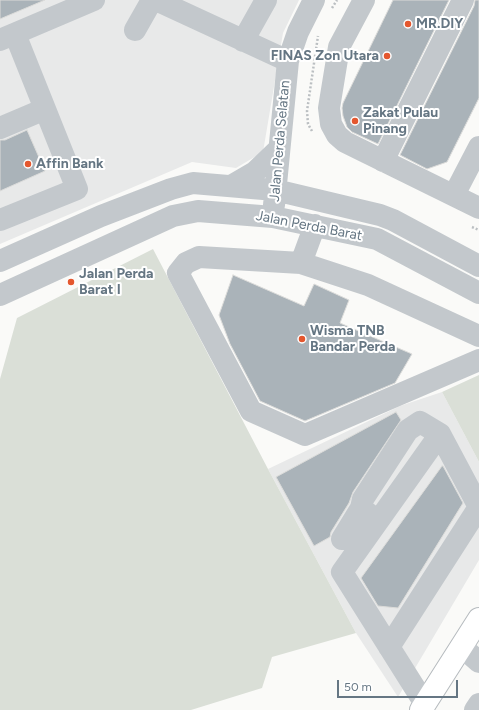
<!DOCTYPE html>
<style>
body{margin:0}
#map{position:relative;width:479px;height:710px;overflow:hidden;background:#fafaf8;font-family:Figtree,sans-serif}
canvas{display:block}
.scale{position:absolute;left:337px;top:680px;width:121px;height:18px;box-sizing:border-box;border:2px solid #657683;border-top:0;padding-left:5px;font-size:12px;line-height:14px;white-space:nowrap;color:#657683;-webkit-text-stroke:3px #fff;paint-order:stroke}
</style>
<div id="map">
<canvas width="479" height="710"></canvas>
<div class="scale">50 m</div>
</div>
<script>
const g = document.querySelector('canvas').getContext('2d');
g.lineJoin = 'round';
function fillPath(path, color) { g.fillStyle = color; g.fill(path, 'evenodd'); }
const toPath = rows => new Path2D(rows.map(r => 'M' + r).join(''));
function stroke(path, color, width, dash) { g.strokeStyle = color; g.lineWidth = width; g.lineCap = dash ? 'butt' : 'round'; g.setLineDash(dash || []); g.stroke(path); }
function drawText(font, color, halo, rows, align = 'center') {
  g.font = font + ' Figtree,sans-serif'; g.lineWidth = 4; g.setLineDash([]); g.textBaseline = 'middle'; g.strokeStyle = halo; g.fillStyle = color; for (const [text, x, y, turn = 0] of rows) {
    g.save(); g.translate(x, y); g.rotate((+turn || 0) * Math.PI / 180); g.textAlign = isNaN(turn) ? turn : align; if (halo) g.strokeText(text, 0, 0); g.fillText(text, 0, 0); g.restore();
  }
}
const built = toPath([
 [0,0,299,0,283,33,263,152,236,168,192,162,0,244],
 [442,392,479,462,479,560,398,697,356,633,268,469,400,406]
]);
const green = toPath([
 [153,249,268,469,356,633,272,657,262,688,191,710,0,710,0,379,17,318],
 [479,375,479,462,442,392]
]);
const building = toPath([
 [0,0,45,0,0,19,0,0],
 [393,0,449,0,378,144,352,132,347,127,343,116,342,108,343,103,393,0],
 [475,0,479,0,479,98,447,162,427,169,400,155,474,6,475,0],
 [27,130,45,171,0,191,0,140,5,140,27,130],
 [233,275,304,306,314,284,349,300,340,323,412,354,395,383,305,421,260,401,230,344,219,315,233,275],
 [396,412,401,420,353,492,349,503,331,532,330,537,314,546,276,477,396,412],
 [442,466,443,466,463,503,398,608,378,606,361,578,442,466]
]);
const path = toPath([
 [332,8,337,0],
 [312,131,308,124,307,111,318,36],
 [472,227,479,230]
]);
const minor = toPath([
 [156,0,288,61],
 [364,0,339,47,329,108,331,124,337,135,345,142,479,208],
 [135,30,152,0],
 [0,40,94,0],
 [243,41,266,0],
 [0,128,45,109],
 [383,161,463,0],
 [231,186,255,172,279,149],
 [454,195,479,147],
 [274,205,288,61,298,32,314,0],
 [0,220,77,189,15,34],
 [0,261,101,216,171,189,193,183,275,190,380,215,393,220,479,266],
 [301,263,315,225],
 [0,295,173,216,198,211,273,217,377,239,479,293],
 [479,336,368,285,301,263,199,257,186,263,178,273,251,411,305,435,479,360],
 [378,521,361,508,363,499,408,430,420,422,440,434],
 [342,539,361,508],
 [389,647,479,507],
 [462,647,479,662],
 [425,704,342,572,440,434,479,507],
 [475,710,479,704]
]);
const major = toPath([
 [421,710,479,619]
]);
const markers = [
 [408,24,4,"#e4572e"],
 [387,56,4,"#e4572e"],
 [355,121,4,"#e4572e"],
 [28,164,4,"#e4572e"],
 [71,282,4,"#e4572e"],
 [302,339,4,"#e4572e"]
];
const poiNames = [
 ["MR.DIY",416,24],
 ["FINAS Zon Utara",379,56,"right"],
 ["Zakat Pulau",363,113],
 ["Pinang",363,129],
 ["Affin Bank",36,164],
 ["Jalan Perda",79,274],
 ["Barat I",79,290],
 ["Wisma TNB",310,331],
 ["Bandar Perda",310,347]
];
const streetNames = [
 ["Jalan Perda Selatan",280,141,-85],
 ["Jalan Perda Barat",309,226,11]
];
fillPath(built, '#e8e9e9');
fillPath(green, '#dadfd7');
fillPath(building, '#aab3b9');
stroke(building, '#dcdcda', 1);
stroke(major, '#b5babe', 24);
stroke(path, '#bbbfc2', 2.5, [2, 2]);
stroke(minor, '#c3c8cc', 22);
stroke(major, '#fff', 22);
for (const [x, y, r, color] of markers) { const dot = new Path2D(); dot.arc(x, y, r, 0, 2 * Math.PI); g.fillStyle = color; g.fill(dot); stroke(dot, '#fff', 1.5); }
drawText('bold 14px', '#657683', '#fff', poiNames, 'left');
drawText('14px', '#657683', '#fff', streetNames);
</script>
